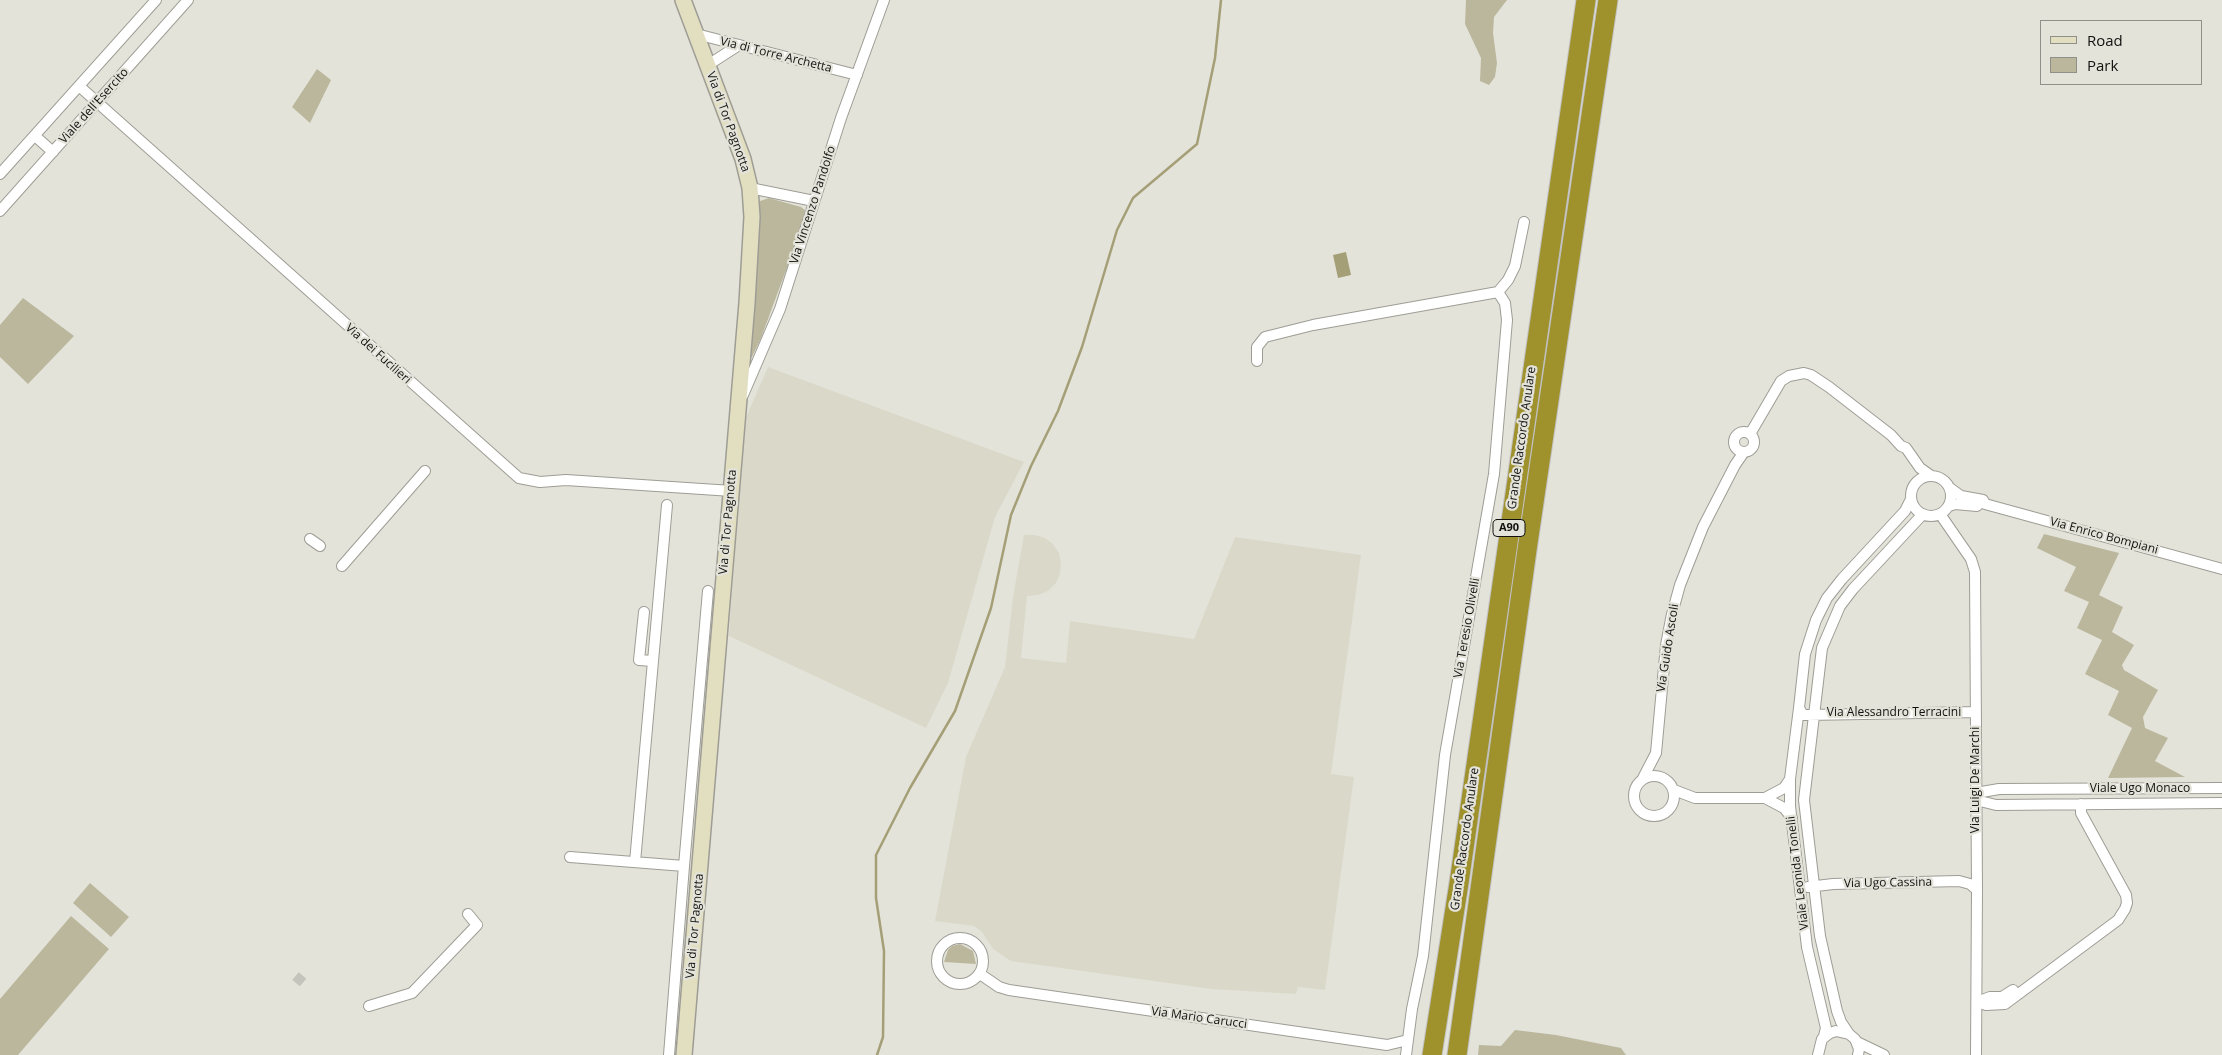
<!DOCTYPE html>
<style>
body{margin:0}
#map{position:relative;width:2222px;height:1055px;overflow:hidden;background:#e4e3da;font-family:"Open Sans",sans-serif}
canvas{display:block}
.legend{position:absolute;left:2040px;top:20px;width:162px;height:65px;box-sizing:border-box;background:#e4e3da;border:1px solid #908f89;margin:0;padding:6px 9px;list-style:none;font-size:15px;color:#12110f}
.legend li{display:flex;align-items:center;gap:10px;height:25px}
.legend b{width:25px;border:1px solid #908f89}
</style>
<div id="map">
<canvas width="2222" height="1055"></canvas>
<ul class="legend">
<li><b style="height:6px;background:#e2dec0"></b>Road</li>
<li><b style="height:14px;background:#bbb79d"></b>Park</li>
</ul>
</div>
<script>
const g = document.querySelector('canvas').getContext('2d');
g.lineJoin = 'round';
function fillPath(path, color) { g.fillStyle = color; g.fill(path, 'evenodd'); }
const toPath = rows => new Path2D(rows.map(r => 'M' + r).join(''));
function stroke(path, color, width, dash) { g.strokeStyle = color; g.lineWidth = width; g.lineCap = dash ? 'butt' : 'round'; g.setLineDash(dash || []); g.stroke(path); }
function drawText(font, color, halo, rows, align = 'center') {
  g.font = font + ' "Open Sans",sans-serif'; g.lineWidth = 4.5; g.setLineDash([]); g.textBaseline = 'middle'; g.strokeStyle = halo; g.fillStyle = color; for (const [text, x, y, turn = 0] of rows) {
    g.save(); g.translate(x, y); g.rotate((+turn || 0) * Math.PI / 180); g.textAlign = isNaN(turn) ? turn : align; if (halo) g.strokeText(text, 0, 0); g.fillText(text, 0, 0); g.restore();
  }
}
const built = toPath([
 [768,367,1024,462,995,517,948,683,926,728,729,636,743,424],
 [1024,535,1035,535,1045,538,1053,544,1059,553,1061,563,1060,574,1056,583,1048,591,1038,595,1027,596,1021,658,1066,663,1070,621,1194,639,1235,537,1361,555,1331,774,1354,777,1325,990,1298,987,1296,994,1211,989,1011,961,993,949,982,932,974,926,935,921,966,757,1005,667,1013,597]
]);
const green = toPath([
 [1466,0,1507,0,1494,17,1493,33,1497,63,1495,77,1489,85,1480,81,1481,58,1465,24],
 [317,69,331,80,310,123,292,107],
 [769,198,801,207,806,211,806,216,761,338,752,357,749,358,759,206,760,201],
 [23,298,74,336,28,384,0,357,0,325],
 [2044,534,2119,553,2099,595,2123,607,2112,632,2134,645,2122,665,2124,670,2158,690,2143,717,2145,728,2168,738,2155,761,2185,777,2108,778,2132,728,2108,715,2119,691,2085,674,2102,640,2077,628,2089,602,2064,591,2076,567,2037,548],
 [90,883,129,917,111,937,73,903],
 [71,916,109,949,18,1055,0,1055,0,999],
 [960,944,973,951,976,964,944,962,948,950,952,946],
 [1515,1030,1556,1035,1621,1048,1626,1055,1478,1055,1479,1045,1501,1046]
]);
const water = toPath([
 [1346,252,1351,275,1338,278,1333,255]
]);
const stream = toPath([
 [877,1055,883,1037,884,951,876,898,876,855,910,788,955,711,991,608,1011,515,1031,466,1058,411,1082,347,1117,230,1133,198,1197,144,1215,58,1221,0]
]);
const streetTunnel = toPath([
 [296,983,303,975]
]);
const street = toPath([
 [696,34,857,75],
 [708,65,739,45],
 [79,86,519,478,540,482,566,480,732,491],
 [35,136,53,152],
 [0,174,156,0],
 [750,188,814,201],
 [0,211,188,0],
 [1257,361,1257,347,1265,337,1313,325,1498,292],
 [743,395,780,309,841,118,884,0],
 '1734 442a10 10 0 1 1 20 0a10 10 0 1 1-20 0Z',
 [1750,434,1781,381,1789,376,1804,373,1811,375,1829,387,1891,435,1901,446,1906,448,1920,468,1930,475],
 '1911 496a20 20 0 1 1 40 0a20 20 0 1 1-40 0Z',
 [1950,488,1961,496,1983,500,1985,504,2222,569],
 [1911,499,1905,511,1842,579,1827,598,1816,620,1805,654,1799,708,1803,715,1807,715,1976,712],
 [1949,506,1955,504,1977,506],
 [1940,514,1971,559,1975,572,1977,890,1976,1055],
 [310,539,320,546],
 [342,566,425,471],
 [644,612,639,660,653,661],
 [1799,708,1790,779,1790,806,1807,947,1826,1028,1824,1036],
 '1634 796a20 20 0 1 1 40 0a20 20 0 1 1-40 0Z',
 [1643,778,1656,753,1666,645,1672,614,1680,585,1703,527,1735,465,1744,452],
 [1674,790,1695,798,1765,798,1784,788,1790,779],
 [1976,793,1999,789,2222,788],
 [1765,798,1784,808,1792,818],
 [1976,800,1996,805,2222,803],
 [570,857,684,866,669,1055],
 [635,862,667,505],
 [684,866,708,591],
 [1808,887,1833,884,1959,881,1970,884,1977,890],
 '937 961a23 23 0 1 1 46 0a23 23 0 1 1-46 0Z',
 [980,974,999,987,1009,990,1387,1045,1408,1040],
 [1977,1002,1986,1005,2005,1004,2118,920,2125,909,2127,903,2126,895,2081,813,2081,804],
 [1977,1002,1990,997,2002,997,2013,990],
 [369,1006,412,993,477,925,468,914],
 [1849,1034,1841,1022,1837,1011,1820,936,1804,800,1822,648,1840,606,1853,589,1923,514],
 [1857,1042,1884,1055],
 [1406,1055,1412,1009,1423,956,1445,755,1494,474,1507,320,1505,303,1498,292,1508,280,1515,266,1524,222],
 [1818,1055,1822,1039,1830,1033,1836,1031,1849,1034,1855,1039,1859,1049,1858,1055]
]);
const secondary = toPath([
 [683,0,743,159,750,188,752,217,747,303,684,1055]
]);
const highway = toPath([
 [1432,1055,1459,883,1586,0],
 [1457,1055,1527,550,1608,0]
]);
const shields = [
 [1509,528,32]
];
const shieldNames = [
 ["A90",1509,528]
];
const streetNames = [
 ["Via di Torre Archetta",776,55,14],
 ["Viale dell'Esercito",94,106,-48],
 ["Via di Tor Pagnotta",728,122,70],
 ["Via Vincenzo Pandolfo",813,205,-72],
 ["Via dei Fucilieri",378,354,42],
 ["Grande Raccordo Anulare",1522,438,-82],
 ["Via di Tor Pagnotta",728,522,-85],
 ["Via Enrico Bompiani",2104,536,15],
 ["Via Teresio Olivelli",1467,628,-80],
 ["Via Guido Ascoli",1668,648,-81],
 ["Via Alessandro Terracini",1894,713],
 ["Via Luigi De Marchi",1976,780,-90],
 ["Viale Ugo Monaco",2140,789],
 ["Grande Raccordo Anulare",1465,839,-82],
 ["Viale Leonida Tonelli",1798,873,-97],
 ["Via Ugo Cassina",1888,883,-1],
 ["Via di Tor Pagnotta",695,926,-85],
 ["Via Mario Carucci",1199,1018,8]
];
fillPath(built, '#dad9c9');
fillPath(green, '#bbb79d');
fillPath(water, '#a59f77');
stroke(stream, '#a59f77', 2.5);
stroke(streetTunnel, '#c4c4bc', 10, [10, 5]);
stroke(street, '#9e9d95', 12);
stroke(secondary, '#9e9d95', 18);
stroke(highway, '#c1c1c1', 21);
stroke(street, '#fff', 10);
stroke(secondary, '#e2dec0', 15);
stroke(highway, '#9f912c', 19);
for (const [x, y, w] of shields) { const box = new Path2D(); box.roundRect(x - w / 2, y - 8.5, w, 17, 4); g.fillStyle = '#e4e3da'; g.fill(box); stroke(box, '#12110f', 1); }
drawText('bold 11px', '#12110f', null, shieldNames);
drawText('12px', '#12110f', '#e4e3da', streetNames);
</script>
